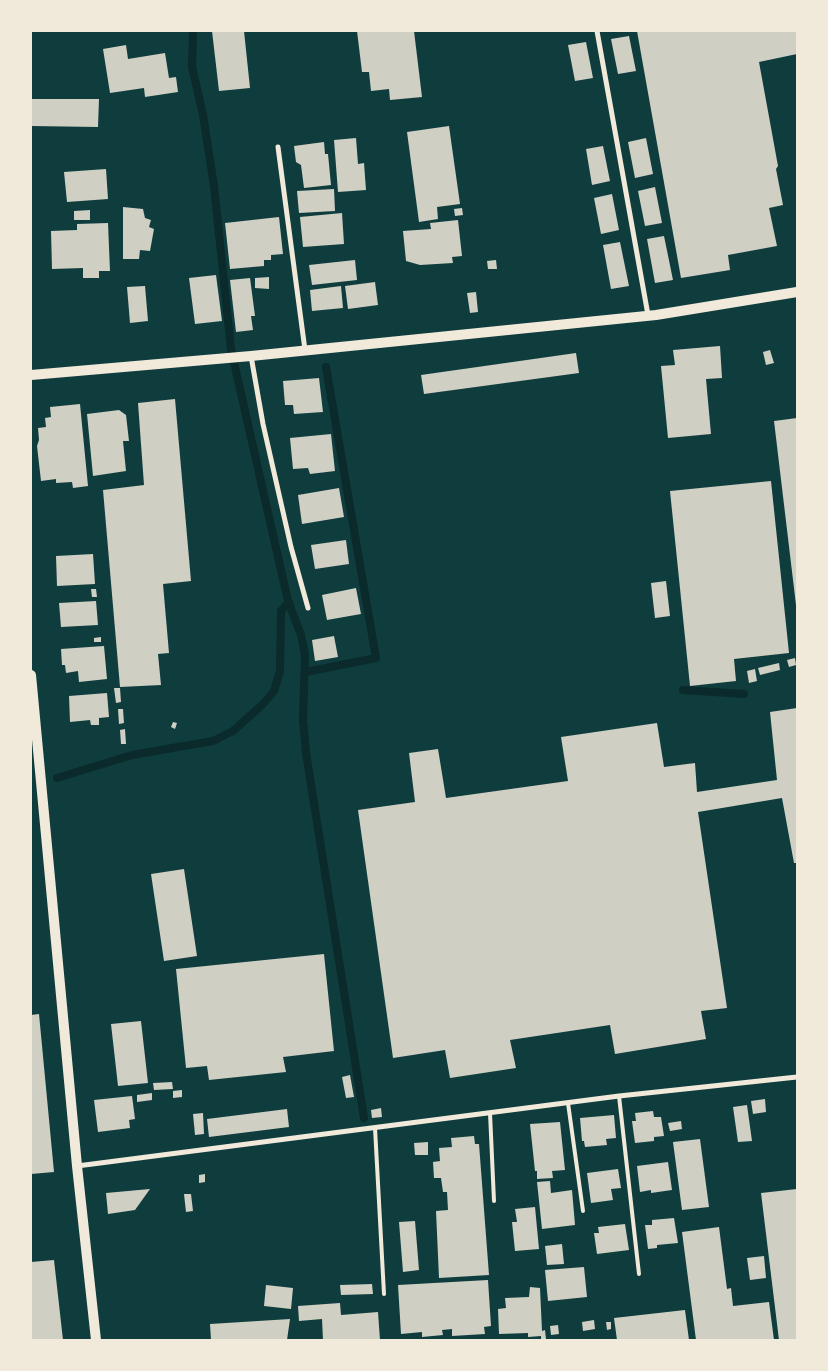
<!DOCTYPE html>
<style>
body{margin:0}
#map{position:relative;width:828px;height:1371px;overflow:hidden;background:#0f3d3e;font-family:"PT Sans Narrow",sans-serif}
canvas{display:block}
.frame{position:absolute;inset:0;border:32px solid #f1e9da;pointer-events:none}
</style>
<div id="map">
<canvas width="828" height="1371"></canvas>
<div class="frame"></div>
</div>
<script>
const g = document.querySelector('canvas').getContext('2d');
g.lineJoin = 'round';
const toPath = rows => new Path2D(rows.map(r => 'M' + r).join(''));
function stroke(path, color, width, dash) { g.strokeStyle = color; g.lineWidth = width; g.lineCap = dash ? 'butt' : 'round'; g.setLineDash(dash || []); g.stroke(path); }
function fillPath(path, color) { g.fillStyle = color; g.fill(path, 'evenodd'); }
const stream = toPath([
 [193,31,192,67,203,115,214,186,231,349,288,601,301,635,305,655,303,720,306,753,364,1118],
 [306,672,376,658,326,367],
 [683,690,744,694],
 [57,778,132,755,213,741,233,731,263,704,274,691,280,671,281,611,289,602]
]);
const building = toPath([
 [212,31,244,31,250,88,219,91],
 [357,31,414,31,422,97,390,100,389,89,371,91,369,72,362,72],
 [637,31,797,31,797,54,759,62,778,166,776,169,783,205,769,208,777,246,728,255,730,270,681,278],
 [629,36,636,71,618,74,611,39],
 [586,42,593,78,575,81,568,45],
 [126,45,128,59,165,53,169,78,176,77,178,92,145,97,144,88,110,93,103,49],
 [31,99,99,99,98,127,31,126],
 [449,126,460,204,437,207,438,219,419,222,407,132],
 [356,138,358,164,364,163,366,190,338,192,334,140],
 [646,138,653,174,635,178,628,142],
 [324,142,325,154,328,154,331,185,304,188,301,165,296,162,294,146],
 [603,146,610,181,592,185,586,149],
 [106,169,108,199,67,202,64,172],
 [655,187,662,223,645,226,638,191],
 [334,189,335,211,299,213,297,191],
 [612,194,619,230,601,234,594,198],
 [123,207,143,209,145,218,151,220,149,227,154,229,150,251,140,250,139,259,123,259],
 [462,208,463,215,455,216,454,209],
 [90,210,90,220,74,220,74,211],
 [342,213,344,244,303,247,300,217],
 [279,217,283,254,271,255,271,260,264,260,264,266,230,269,225,223],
 [458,220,462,256,452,257,453,263,420,265,406,261,403,231,431,229,430,223],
 [108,223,110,271,99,271,99,278,83,278,83,268,52,269,51,231,77,230,77,224],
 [664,236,673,280,655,283,647,239],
 [620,242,629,286,611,289,603,245],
 [355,260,357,280,312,285,309,265],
 [496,260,497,269,488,269,487,261],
 [216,275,222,321,195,324,189,278],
 [269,277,269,289,255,288,255,278],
 [250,278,255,316,251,316,253,330,236,332,230,280],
 [375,282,378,305,348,309,345,286],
 [145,286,148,321,130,323,127,287],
 [341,286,343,308,312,311,310,290],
 [476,292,478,312,470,313,467,293],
 [720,346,722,378,706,379,711,434,668,438,661,366,675,365,673,350],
 [770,350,774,363,766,365,763,352],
 [576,353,579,373,424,394,421,375],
 [319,378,323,412,294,414,293,405,285,405,283,381],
 [175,399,191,581,163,584,169,653,158,654,161,685,120,687,103,490,144,485,138,403],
 [80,404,88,486,73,488,72,482,56,483,56,479,41,481,37,446,39,440,38,428,46,427,45,418,51,417,50,407],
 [119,410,126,415,129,441,123,441,126,471,93,476,87,414],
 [797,418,797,605,796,605,774,421],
 [331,434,335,471,310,474,308,468,293,469,290,438],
 [771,481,789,653,734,659,736,681,690,686,670,491],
 [339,488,344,517,302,524,298,495],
 [346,540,349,564,315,569,311,545],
 [93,554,95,584,57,586,56,556],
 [666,581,670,616,655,618,651,583],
 [356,588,361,614,327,620,322,595],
 [91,589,96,589,97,597,92,597],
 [96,601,98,625,61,627,59,603],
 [334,636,338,657,315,661,312,640],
 [101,637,101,642,94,642,94,638],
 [104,646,107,679,79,682,78,671,66,673,65,665,62,665,61,649],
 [795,658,796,665,789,667,787,660],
 [779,663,780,670,760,675,758,668],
 [755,669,757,681,749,683,747,671],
 [114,688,120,688,121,702,116,703],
 [107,693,109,717,99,718,99,725,91,725,90,720,70,722,69,696],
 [797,708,797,863,794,863,782,798,698,812,727,1008,701,1011,706,1039,615,1054,610,1025,510,1040,516,1068,450,1078,445,1050,393,1058,358,810,415,802,409,753,438,749,446,798,568,781,561,737,657,723,664,767,695,763,697,792,777,780,770,712],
 [118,709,123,709,124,723,119,724],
 [173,722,177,723,175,729,171,727],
 [125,729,126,744,121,744,120,730],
 [184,869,197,956,164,961,151,874],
 [324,954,334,1051,283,1057,286,1072,209,1080,207,1066,186,1068,176,969],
 [39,1014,54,1172,31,1174,31,1015],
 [141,1021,148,1083,118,1086,111,1024],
 [350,1075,354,1097,346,1098,342,1077],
 [172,1082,173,1089,154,1090,153,1083],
 [182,1090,182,1097,173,1098,173,1091],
 [152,1093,152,1100,137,1102,137,1095],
 [132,1096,135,1119,129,1120,130,1128,98,1132,94,1100],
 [765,1099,766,1112,753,1114,751,1101],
 [747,1105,752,1141,738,1142,733,1107],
 [381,1108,382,1117,372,1118,371,1110],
 [287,1109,289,1127,209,1137,207,1119],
 [653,1111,654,1117,661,1117,664,1136,654,1137,654,1141,635,1143,632,1121,636,1121,635,1113],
 [203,1113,204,1134,195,1135,193,1114],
 [614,1115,616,1138,606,1139,607,1145,585,1147,584,1141,582,1141,580,1118],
 [681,1121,682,1129,670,1131,668,1123],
 [560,1122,565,1170,552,1171,553,1178,537,1179,537,1171,535,1171,530,1124],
 [474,1136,475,1144,479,1144,489,1275,439,1278,436,1211,448,1210,447,1192,443,1192,441,1178,434,1178,433,1162,440,1161,439,1148,452,1147,451,1138],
 [700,1139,709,1207,682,1210,673,1142],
 [428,1142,428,1155,415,1155,414,1143],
 [668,1162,672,1190,651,1193,651,1190,640,1192,637,1166],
 [618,1169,621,1188,611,1189,613,1200,591,1203,587,1173],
 [205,1174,205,1182,199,1183,199,1175],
 [550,1181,551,1193,572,1190,575,1225,542,1229,537,1182],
 [150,1189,135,1210,108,1214,106,1193],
 [797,1189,797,1340,779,1340,761,1193],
 [184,1194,191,1194,193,1211,186,1212],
 [535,1207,539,1249,515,1251,512,1222,517,1222,515,1209],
 [674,1218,678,1243,657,1245,657,1248,648,1249,645,1225,652,1225,652,1220],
 [415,1221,419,1270,403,1272,399,1222],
 [625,1224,629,1250,597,1254,594,1233,599,1233,598,1227],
 [719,1227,727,1289,731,1288,733,1306,769,1302,774,1340,696,1340,682,1232],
 [562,1244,564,1264,547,1265,545,1246],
 [764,1256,766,1278,750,1280,747,1258],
 [54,1260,63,1340,31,1340,31,1262],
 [584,1267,587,1297,548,1301,545,1270],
 [488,1280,491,1326,484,1327,485,1334,452,1336,452,1329,442,1330,443,1335,422,1337,422,1332,401,1334,398,1285],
 [372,1284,373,1294,341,1295,340,1285],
 [266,1285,293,1288,291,1309,264,1306],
 [530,1287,540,1288,542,1331,545,1330,546,1339,541,1340,541,1336,528,1337,528,1333,499,1334,498,1309,506,1308,505,1298,529,1297],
 [340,1303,341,1315,378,1312,380,1340,323,1340,322,1319,299,1321,298,1306],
 [685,1310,689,1340,617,1340,614,1318],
 [290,1319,287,1340,211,1340,210,1324],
 [594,1320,595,1329,583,1331,582,1322],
 [606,1322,611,1322,611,1329,607,1330],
 [558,1325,559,1334,551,1335,550,1326]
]);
const service = toPath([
 [619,1096,639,1274],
 [568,1103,583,1211],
 [490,1113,494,1201],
 [375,1128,384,1294]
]);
const minor = toPath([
 [597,31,648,315],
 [278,147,305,350],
 [251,356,263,424,291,547,308,608],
 [77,1166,619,1096,797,1077]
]);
const secondary = toPath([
 [31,375,251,356,656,315,797,292],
 [31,675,77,1166,96,1340]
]);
stroke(stream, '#0a2a2b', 8);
fillPath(building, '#cfcfc3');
stroke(service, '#f1e9da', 4);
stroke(minor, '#f1e9da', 5);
stroke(secondary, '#f1e9da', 10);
</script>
